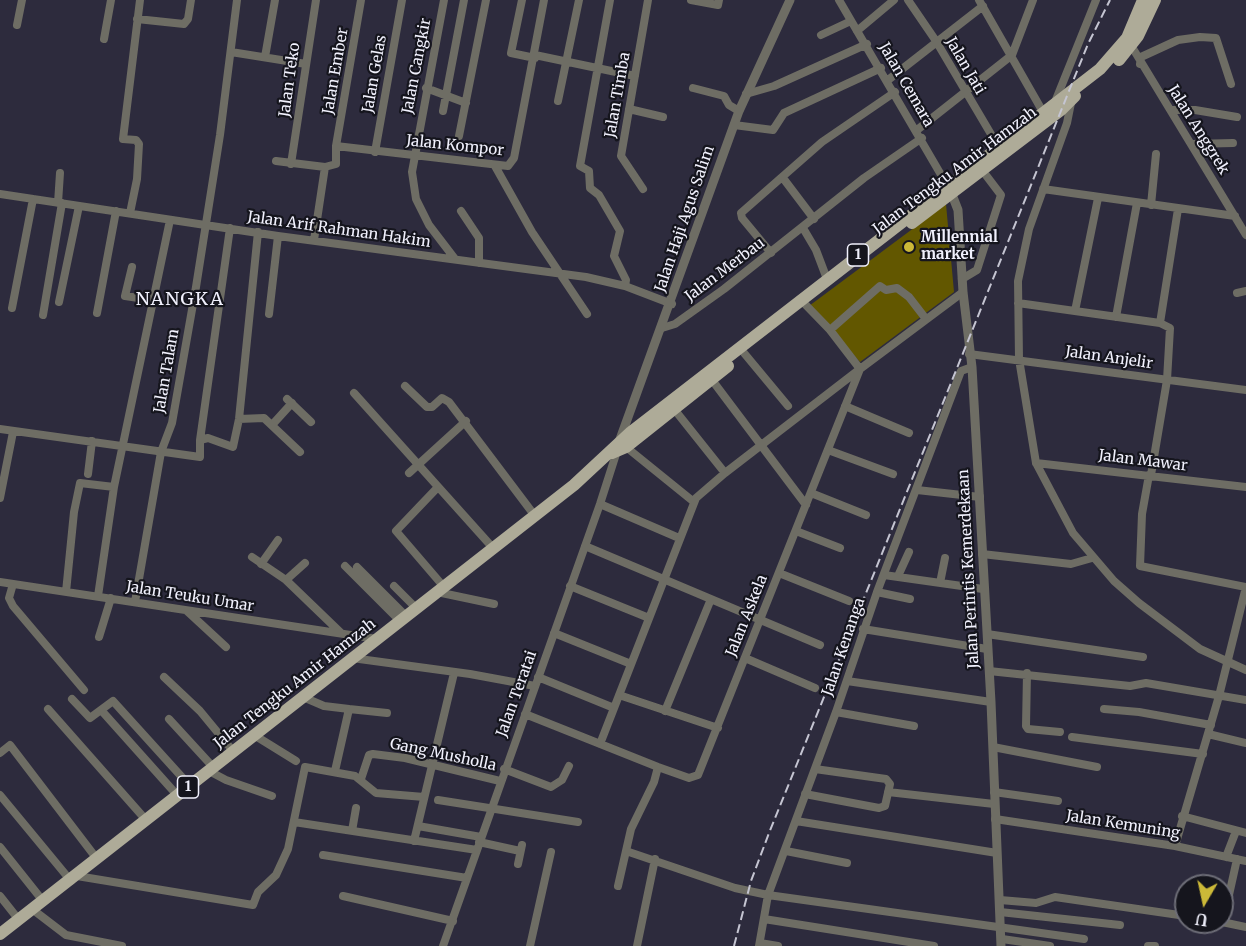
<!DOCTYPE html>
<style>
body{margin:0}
#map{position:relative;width:1246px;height:946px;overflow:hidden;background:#2d2b3d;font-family:Merriweather,serif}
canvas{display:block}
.north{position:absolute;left:1174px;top:874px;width:60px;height:60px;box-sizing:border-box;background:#15151d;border:2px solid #6d6d77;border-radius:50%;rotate:189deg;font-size:16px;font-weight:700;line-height:24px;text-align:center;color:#f1f1fd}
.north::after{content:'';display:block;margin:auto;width:21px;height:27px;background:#ccb938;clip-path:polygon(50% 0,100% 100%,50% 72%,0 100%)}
</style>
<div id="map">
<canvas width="1246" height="946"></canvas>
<div class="north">U</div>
</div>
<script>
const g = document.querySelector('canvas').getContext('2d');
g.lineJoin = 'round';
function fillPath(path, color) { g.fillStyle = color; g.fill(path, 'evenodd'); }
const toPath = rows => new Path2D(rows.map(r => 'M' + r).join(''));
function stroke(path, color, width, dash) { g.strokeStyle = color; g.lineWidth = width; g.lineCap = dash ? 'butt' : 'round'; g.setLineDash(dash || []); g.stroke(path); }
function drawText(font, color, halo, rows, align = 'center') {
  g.font = font + ' Merriweather,serif'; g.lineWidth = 4.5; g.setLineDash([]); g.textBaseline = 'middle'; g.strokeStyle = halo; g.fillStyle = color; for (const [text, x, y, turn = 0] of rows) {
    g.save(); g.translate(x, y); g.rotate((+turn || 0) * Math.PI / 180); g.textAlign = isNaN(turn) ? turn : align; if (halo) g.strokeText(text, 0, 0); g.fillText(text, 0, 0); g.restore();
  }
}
const green = toPath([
 [946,204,954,292,860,362,809,306]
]);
const minor = toPath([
 [444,0,412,172,416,199,429,225,455,259],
 [522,0,511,53,535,58],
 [610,0,580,166,589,171,590,188,599,195,620,231,614,256,626,280,625,286],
 [691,0,718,5,719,0],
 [839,0,947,185],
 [908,0,936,41,998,146],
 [979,0,1043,112],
 [137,19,184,24,188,19,191,0],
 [17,25,22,0],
 [857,31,894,0],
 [821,35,851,21],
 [104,39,111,0],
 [1129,42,1246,235],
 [231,52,306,64],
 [535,55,635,76],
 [265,57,275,0],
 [1140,64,1141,57,1178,40,1200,37,1216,38,1231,84],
 [888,80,983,6],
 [426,88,466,103],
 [693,88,724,96,729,105,739,111],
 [746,94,774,86,867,44],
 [558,101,579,0],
 [1055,102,1096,0],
 [1071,103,1067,123,1029,229,1018,281,1019,359,1036,463,1073,533,1114,581,1139,603,1200,649,1246,670],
 [629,109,663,117],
 [1171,110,1195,110,1237,117],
 [443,111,464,0],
 [734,125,773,130,784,113,881,68],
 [917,130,1012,55,1033,0],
 [459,136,486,0],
 [1192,144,1233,143],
 [336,146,508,166,514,158,544,0],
 [375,152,402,0],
 [276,161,325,167,336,164,336,146,361,0],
 [291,164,316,0],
 [495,166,532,232,587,314],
 [783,178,814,219],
 [643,189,621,156,648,0],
 [1043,189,1235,216],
 [0,194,278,236,586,277,625,286,672,304],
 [58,203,60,173],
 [1151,205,1156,154],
 [461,211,479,238,479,263],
 [130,213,137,179,139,144,136,140,123,139,140,0],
 [803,228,816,250,827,279],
 [314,240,325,167],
 [771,253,742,218,741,213,822,142,895,92],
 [132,267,125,296,152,300],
 [962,279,977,270,1001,195,982,170],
 [1237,293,1246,291],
 [59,302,79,206],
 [1018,303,1160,323,1170,328,1167,380,1151,475],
 [12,308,33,199],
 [1075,311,1098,198],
 [97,313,116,211],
 [269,314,278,236],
 [43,315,62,203],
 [1116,317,1137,203],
 [1160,323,1178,209],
 [662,328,675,324,724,289,864,178,922,138],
 [830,330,880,286,886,290,897,288,909,297,926,319],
 [744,353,788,406],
 [969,354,1246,390],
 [712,380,806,505],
 [405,386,427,407,432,407,442,398,449,402,535,516],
 [354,393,493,548],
 [287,399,311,422],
 [845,406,909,433],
 [674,409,725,473],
 [239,419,264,418,300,452],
 [272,425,292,403],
 [0,429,200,457,200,440,208,438,233,447,239,419,258,232],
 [200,440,230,228],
 [626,447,694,502],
 [828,450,893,474],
 [1036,463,1246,487],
 [409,473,466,421],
 [88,474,92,441],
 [1149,475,1142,514,1140,566,1246,587],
 [438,487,396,531,444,587],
 [917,490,980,497],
 [811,493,866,515],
 [0,498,13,432],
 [600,504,679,538],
 [796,531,840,548],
 [585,546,820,645],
 [982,554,1071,564,1092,558],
 [252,557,286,580,341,633],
 [261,564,278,540],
 [345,566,400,621],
 [357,567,406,616],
 [779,573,849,601],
 [884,575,983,589],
 [898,576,909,552],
 [286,580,305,563],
 [0,582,377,639],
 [940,583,945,558],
 [13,584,9,598,13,606,84,690],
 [394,586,416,608],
 [570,586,649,618],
 [66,592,74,512,80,483,114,487],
 [437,592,494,604],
 [877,592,910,599],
 [98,596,114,487,170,220],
 [135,602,161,452,172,423,196,287,220,135,237,0],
 [187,611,226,647],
 [863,629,987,649],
 [554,633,631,664],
 [987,634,1143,657],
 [99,637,111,598],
 [352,658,470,674,535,686],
 [745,658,815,688],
 [989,671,1130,686,1146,683,1246,700],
 [1027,673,1026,726,1028,729,1060,732],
 [164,677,200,711,233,751],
 [538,677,614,708],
 [847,681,991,702],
 [619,695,718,728],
 [303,697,324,706,349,709,335,771],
 [72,699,90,718,113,701,190,786],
 [48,709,146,820],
 [349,709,387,713],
 [1104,709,1139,712,1211,725],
 [101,710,177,795],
 [665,711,711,599],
 [836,712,914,726],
 [525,714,658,767,689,778,698,775,860,369,963,292],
 [169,719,213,767],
 [1208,734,1246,743],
 [254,735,296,761],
 [1072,737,1203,754],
 [600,744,696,498,725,473,860,369,830,330,800,299],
 [993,747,1097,767],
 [0,753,10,745,97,859],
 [504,769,551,787,562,780,569,766],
 [209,771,226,780,272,796],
 [361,779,369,755,373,754,405,758,500,781],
 [888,792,994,804],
 [994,792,1058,801],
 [805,794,879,808,885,806,890,784,886,779,815,769],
 [0,795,71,881],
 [438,800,578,822],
 [1182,816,1246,833],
 [995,819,1175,846,1246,861],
 [796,821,997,853],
 [294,822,477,850],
 [418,826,481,837],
 [352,831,356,808],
 [414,841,454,673],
 [479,842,520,851],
 [1175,846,1219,696,1246,587],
 [0,847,43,901],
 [626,851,735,888,768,895,1084,939],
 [786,851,847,863],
 [323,855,467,878],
 [1226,857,1236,831],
 [518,864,522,845],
 [77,876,253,905,258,892,276,875,288,849,305,767,355,776,376,793,424,797],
 [618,886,631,829,654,782,658,767],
 [0,896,19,920],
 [343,896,453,921],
 [1000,900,1036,903,1055,897,1186,916],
 [32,909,66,935,122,946],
 [1000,912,1120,925],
 [764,919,934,946],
 [1222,922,1246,927],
 [1223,922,1237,859],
 [1002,939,1050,946],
 [760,943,778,946],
 [443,946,600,504,617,451],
 [530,946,551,852],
 [637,946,655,859],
 [759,946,768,895,836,712,877,592,961,371,972,367],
 [1148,946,1155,946]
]);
const tertiary = toPath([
 [949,187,958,210,963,292,972,367,991,702,1001,946],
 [619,442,739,111,790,0]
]);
const primary = toPath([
 [1119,60,1138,36,1155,0],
 [912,223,1061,110,1075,96],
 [612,453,626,447,728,366],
 [0,934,574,485,631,432,1100,69,1127,38,1143,0]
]);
const rail = toPath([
 [734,946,751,881,769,833,1088,44,1110,0]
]);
const markers = [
 [909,247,6,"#ccb938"]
];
const shields = [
 [858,255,21],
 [188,787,21]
];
const shieldNames = [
 ["1",858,255],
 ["1",188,787]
];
const streetNames = [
 ["Jalan Cangkir",417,66,-79],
 ["Jalan Jati",965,66,60],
 ["Jalan Ember",336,71,-80],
 ["Jalan Gelas",375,74,-80],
 ["Jalan Teko",290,80,-82],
 ["Jalan Cemara",906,85,60],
 ["Jalan Timba",618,95,-80],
 ["Jalan Anggrek",1198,130,58],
 ["Jalan Kompor",455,146,6],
 ["Jalan Tengku Amir Hamzah",955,171,-37],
 ["Jalan Haji Agus Salim",685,219,-71],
 ["Jalan Arif Rahman Hakim",339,230,8],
 ["Jalan Merbau",725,270,-37],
 ["Jalan Anjelir",1109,358,8],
 ["Jalan Talam",167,371,-80],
 ["Jalan Mawar",1143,461,7],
 ["Jalan Perintis Kemerdekaan",969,569,-93],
 ["Jalan Teuku Umar",190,597,9],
 ["Jalan Askela",747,616,-68],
 ["Jalan Kenanga",844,647,-71],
 ["Jalan Tengku Amir Hamzah",295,684,-38],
 ["Jalan Teratai",517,694,-70],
 ["Gang Musholla",443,755,12],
 ["Jalan Kemuning",1123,825,9]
];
const poiNames = [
 ["Millennial",921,238],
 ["market",921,255]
];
const quarterNames = [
 ["NANGKA",180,300]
];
fillPath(green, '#625700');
stroke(minor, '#6e6d64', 8);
stroke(tertiary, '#6e6d64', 9);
stroke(primary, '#aeab98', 12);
stroke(rail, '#c5c5d2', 2, [9, 4.5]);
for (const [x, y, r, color] of markers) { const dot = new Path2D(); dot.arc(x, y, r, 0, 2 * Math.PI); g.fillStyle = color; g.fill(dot); stroke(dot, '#15151d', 2); }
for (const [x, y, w] of shields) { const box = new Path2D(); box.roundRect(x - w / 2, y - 11, w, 22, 4.5); g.fillStyle = '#15151d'; g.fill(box); stroke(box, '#f1f1fd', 1.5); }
drawText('bold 14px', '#f1f1fd', null, shieldNames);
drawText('15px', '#f1f1fd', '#15151d', streetNames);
drawText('bold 15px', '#f1f1fd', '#15151d', poiNames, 'left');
g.letterSpacing = '1.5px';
drawText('18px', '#f1f1fd', '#15151d', quarterNames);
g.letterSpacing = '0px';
</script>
